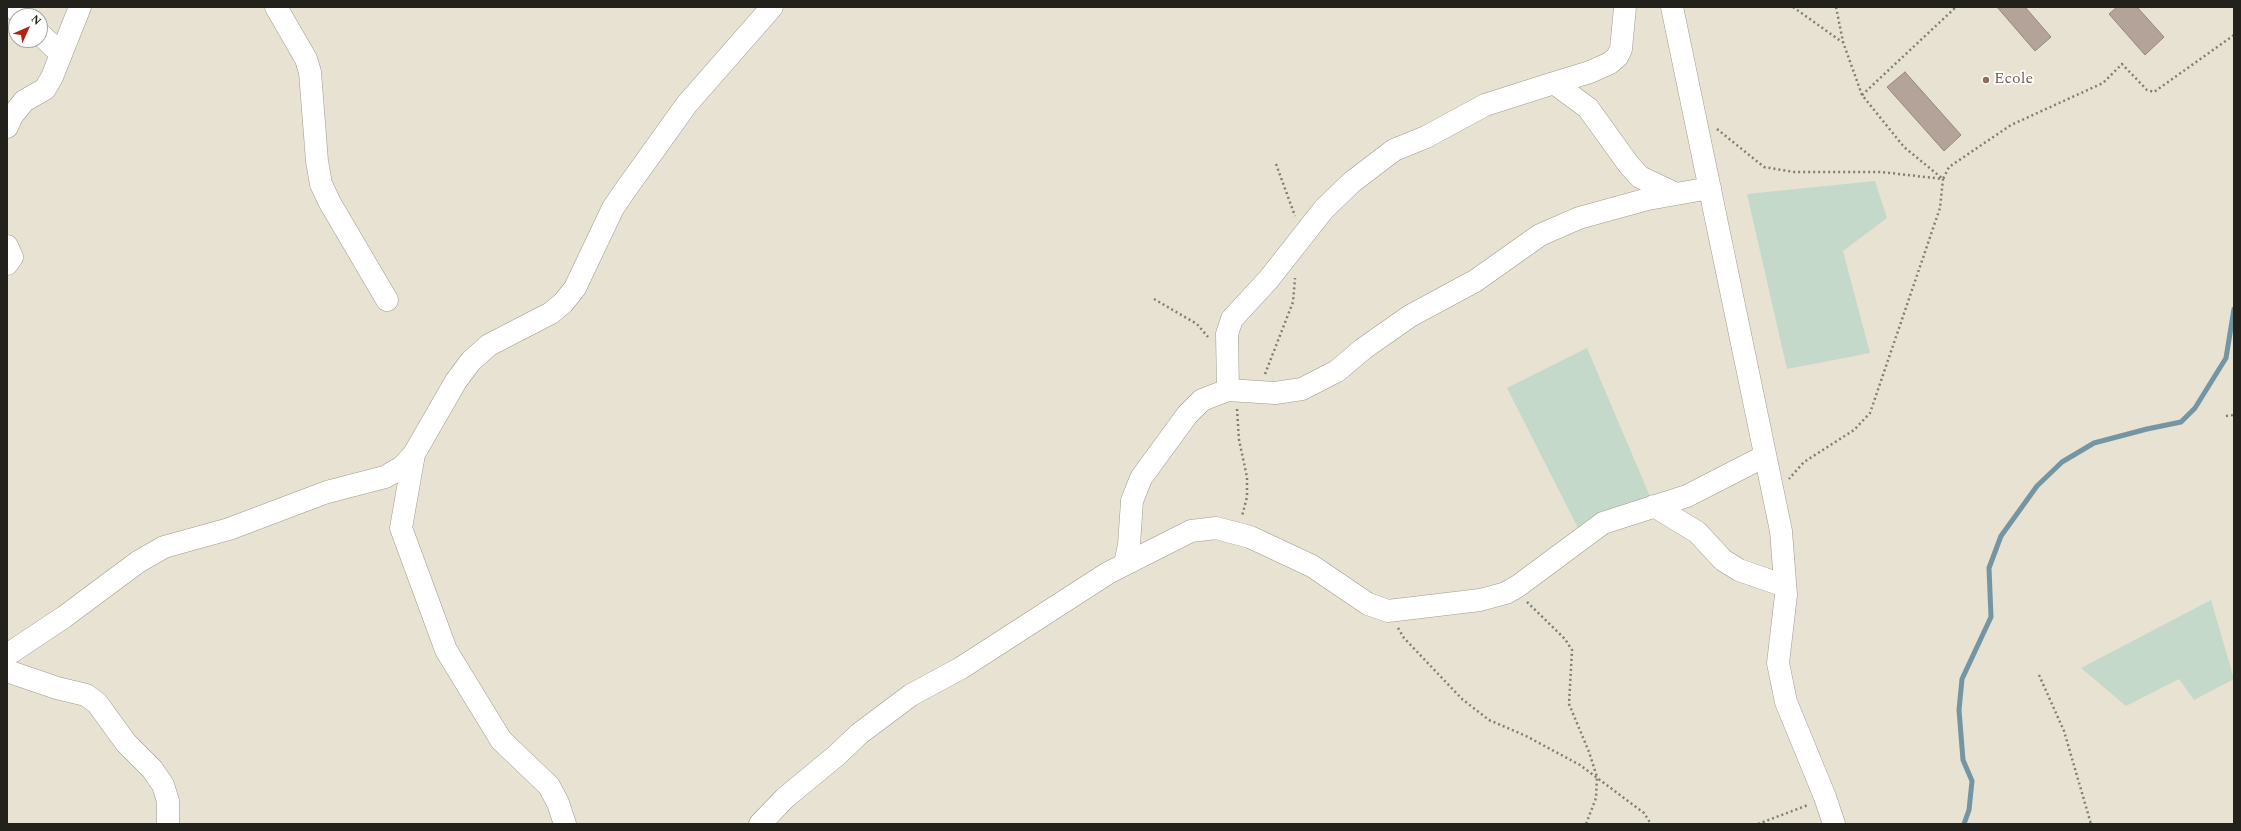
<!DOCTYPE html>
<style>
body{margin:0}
#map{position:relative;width:2241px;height:831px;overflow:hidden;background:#e7e2d1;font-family:Spectral,serif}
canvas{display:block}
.frame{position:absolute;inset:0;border:8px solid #23211b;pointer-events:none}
.north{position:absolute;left:8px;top:8px;width:40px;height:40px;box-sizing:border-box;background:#fff;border:1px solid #a7a6a4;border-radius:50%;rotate:45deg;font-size:11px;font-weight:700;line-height:16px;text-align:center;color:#23211b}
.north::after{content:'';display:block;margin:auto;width:14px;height:18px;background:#b22411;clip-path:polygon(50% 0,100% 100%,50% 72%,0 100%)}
</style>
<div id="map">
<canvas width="2241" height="831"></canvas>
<div class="frame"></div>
<div class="north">N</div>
</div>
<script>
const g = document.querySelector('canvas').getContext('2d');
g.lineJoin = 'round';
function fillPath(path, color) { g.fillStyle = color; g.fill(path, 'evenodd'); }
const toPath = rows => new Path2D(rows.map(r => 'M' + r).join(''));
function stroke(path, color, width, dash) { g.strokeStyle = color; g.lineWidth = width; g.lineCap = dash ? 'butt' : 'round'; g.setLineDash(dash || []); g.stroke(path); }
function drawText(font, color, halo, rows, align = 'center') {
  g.font = font + ' Spectral,serif'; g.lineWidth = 3.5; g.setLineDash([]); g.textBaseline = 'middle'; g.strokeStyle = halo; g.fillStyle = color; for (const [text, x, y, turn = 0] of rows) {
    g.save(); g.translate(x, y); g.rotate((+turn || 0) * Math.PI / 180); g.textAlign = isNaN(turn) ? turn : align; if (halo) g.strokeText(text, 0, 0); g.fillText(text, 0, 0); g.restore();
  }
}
const green = toPath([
 [1875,181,1887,218,1843,251,1870,353,1787,369,1747,194],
 [1587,348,1654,506,1583,538,1507,388],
 [2211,600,2234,679,2194,700,2179,679,2126,706,2081,668]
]);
const stream = toPath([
 [1964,824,1969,810,1972,781,1963,760,1959,710,1962,679,1991,617,1989,568,2001,536,2037,486,2062,462,2094,443,2147,429,2181,422,2195,408,2226,358,2234,309]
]);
const building = toPath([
 [1997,7,2025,7,2051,37,2035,51,1997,7],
 [2117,7,2137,7,2164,37,2145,55,2109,14,2117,7],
 [1905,72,1961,135,1944,151,1887,87,1905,72]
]);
const path = toPath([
 [1793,7,1842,42],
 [1836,7,1843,42,1862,95,1904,147,1943,179,1949,167,2011,125,2103,83,2122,64,2147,90,2154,92,2234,35],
 [1862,95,1956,7],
 [1717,129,1764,167,1794,172,1881,172,1943,179,1940,208,1870,413,1854,430,1804,462,1789,479],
 [1276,164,1295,216],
 [1154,299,1197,324,1208,337],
 [1265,374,1293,302,1295,278],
 [1237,409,1239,440,1247,477,1247,497,1242,516],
 [2226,416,2234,415],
 [1527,602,1565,639,1572,650,1569,704,1589,752,1597,777,1596,798,1586,824],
 [1398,628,1404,638,1462,699,1489,720,1526,736,1580,765,1644,813,1651,824],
 [2039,675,2064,731,2091,824],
 [1758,824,1808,805]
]);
const minor = toPath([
 [13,7,22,16],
 [276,7,306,59,310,72,317,161,321,184,330,203,387,300],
 [1672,7,1781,531,1786,595,1778,663,1786,702,1825,797,1834,824],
 [40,34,61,54],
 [1554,83,1590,72,1610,63,1617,57,1621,49,1625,7],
 [7,127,12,116,24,101,45,89,52,77,80,7],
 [7,246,12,257,7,264],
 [1228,390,1227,334,1232,319,1268,280,1324,209,1352,182,1394,150,1426,137,1485,105,1554,83,1588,108,1629,165,1640,177,1676,194],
 [414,454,401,528,446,650,501,740,549,786,558,803,565,824],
 [1654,506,1697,532,1723,560,1739,570,1785,586],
 [1125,564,1129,545,1132,501,1141,478,1187,415,1202,400,1228,390,1275,393,1302,389,1337,371,1363,349,1410,316,1475,281,1540,235,1579,218,1648,199,1710,188],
 [7,655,64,617,138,562,164,547,229,529,327,492,385,477,402,467,414,454,456,381,471,361,489,345,551,313,563,303,575,288,613,208,626,189,687,104,772,7],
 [7,671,57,688,86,695,97,703,126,743,152,769,163,785,168,801,168,824],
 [760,824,785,798,837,755,859,734,911,695,961,668,1108,573,1191,531,1216,528,1250,537,1312,566,1368,604,1388,611,1480,600,1506,593,1518,586,1603,523,1687,496,1765,456]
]);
const markers = [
 [1986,80,4,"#8d6e63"]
];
const educationNames = [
 ["Ecole",1994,80]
];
fillPath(green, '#c5d9ca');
stroke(stream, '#7496a4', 5);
fillPath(building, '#b3a399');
stroke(building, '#96867d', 1);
stroke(minor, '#9f9a8a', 23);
stroke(path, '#827e73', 2.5, [2, 3]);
stroke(minor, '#fff', 22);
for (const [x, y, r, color] of markers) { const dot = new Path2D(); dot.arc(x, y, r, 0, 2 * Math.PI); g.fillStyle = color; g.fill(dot); stroke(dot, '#fff', 1.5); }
drawText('16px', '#785e54', '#fff', educationNames, 'left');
</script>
